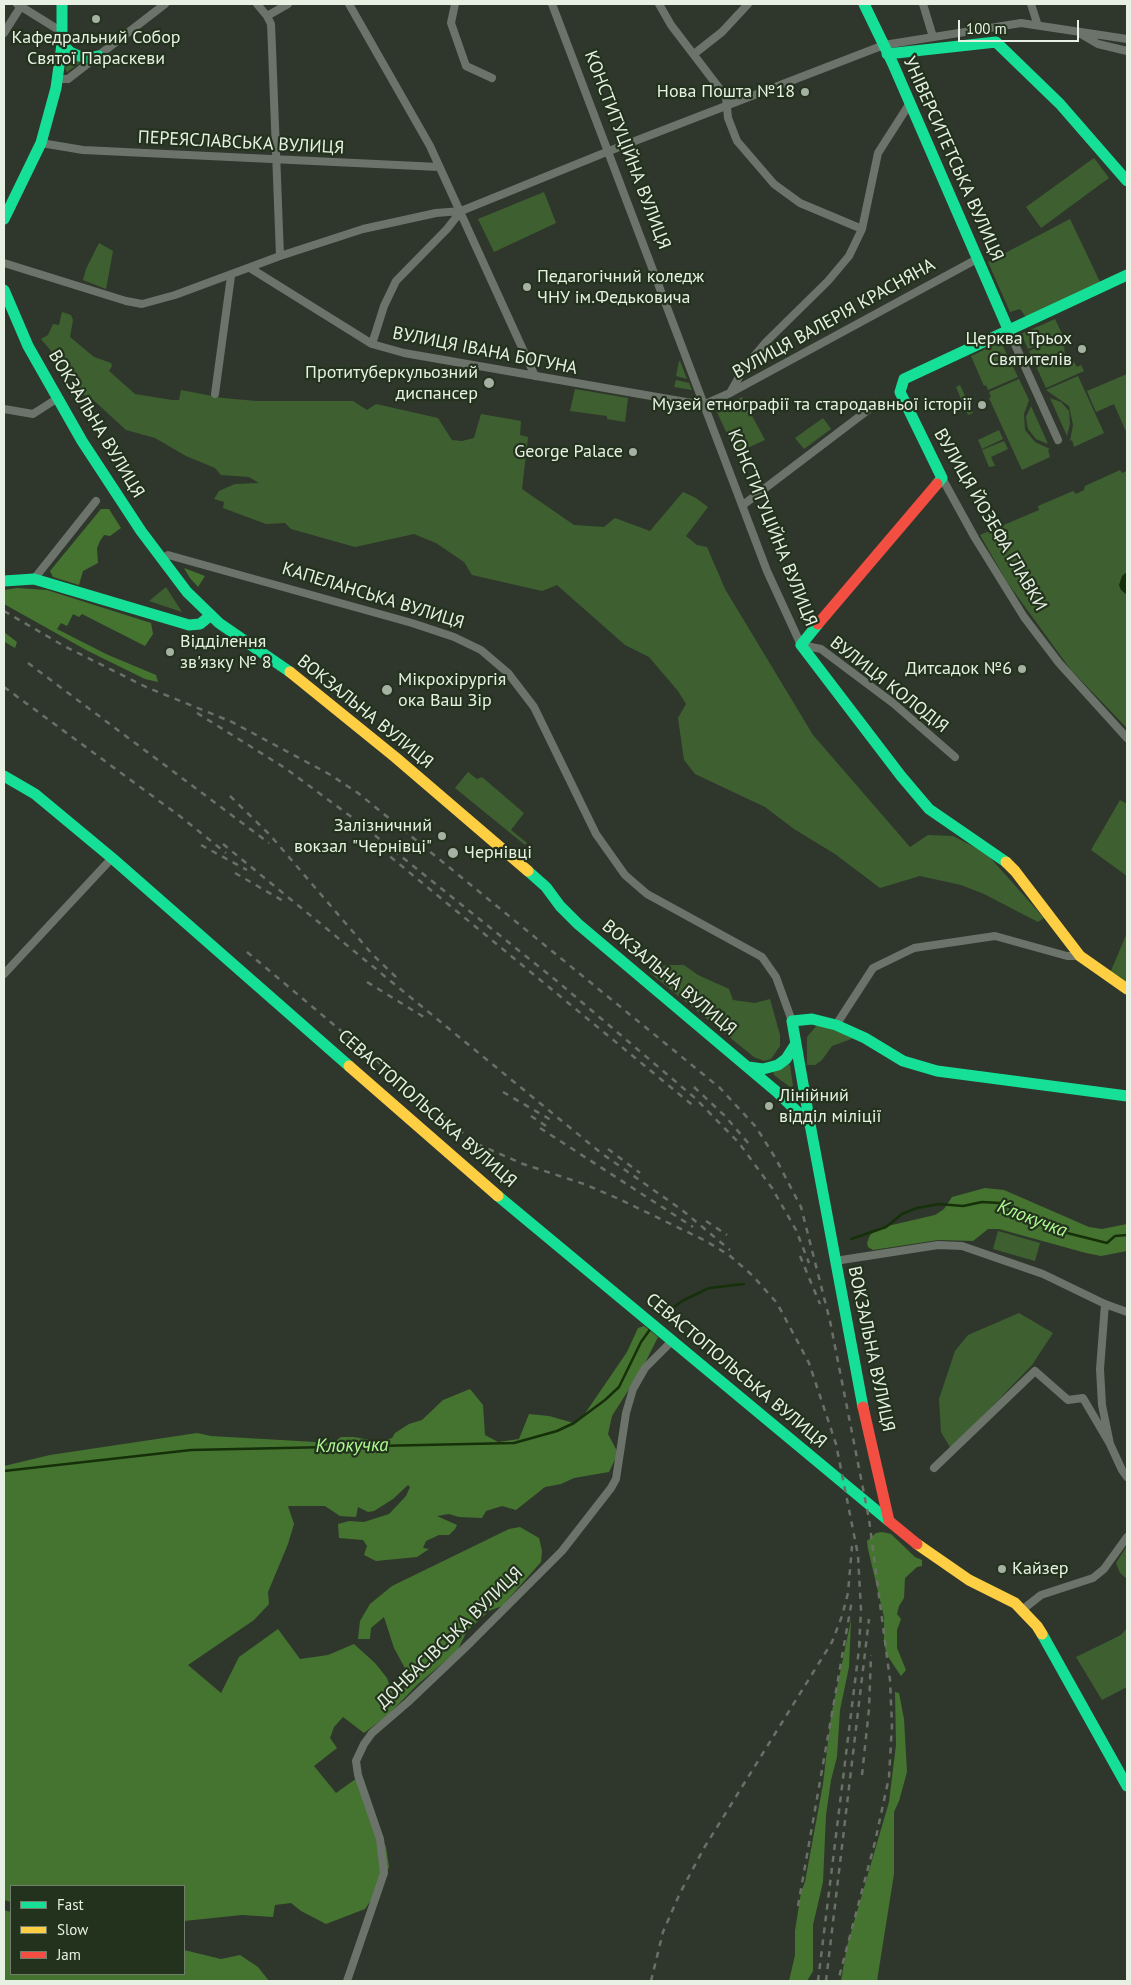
<!DOCTYPE html>
<meta charset="utf-8">
<style>
body{margin:0}
#map{position:relative;width:1131px;height:1985px;overflow:hidden;background:#2f372c;font-family:"PT Sans",sans-serif}
canvas{display:block}
.frame{position:absolute;inset:0;border:5px solid #e6f1e3;pointer-events:none}
.legend{position:absolute;left:10px;top:1885px;width:175px;height:90px;box-sizing:border-box;background:#23321d;border:1px solid #717e6c;margin:0;padding:6px 9px;list-style:none;font-size:15px;color:#e6f1e3}
.legend li{display:flex;align-items:center;gap:10px;height:25px}
.legend b{width:25px;border:1px solid #717e6c}
.scale{position:absolute;left:958px;top:20px;width:121px;height:22px;box-sizing:border-box;border:2px solid #e6f1e3;border-top:0;padding-left:6px;font-size:15px;line-height:18px;white-space:nowrap;color:#e6f1e3;-webkit-text-stroke:4px #23321d;paint-order:stroke}
</style>
<div id="map">
<canvas width="1131" height="1985"></canvas>
<div class="frame"></div>
<ul class="legend">
<li><b style="height:6px;background:#16e098"></b>Fast</li>
<li><b style="height:6px;background:#ffcf43"></b>Slow</li>
<li><b style="height:6px;background:#f24e42"></b>Jam</li>
</ul>
<div class="scale">100 m</div>
</div>
<script>
const g = document.querySelector('canvas').getContext('2d');
g.lineJoin = 'round';
function fillPath(path, color) { g.fillStyle = color; g.fill(path, 'evenodd'); }
const toPath = rows => new Path2D(rows.map(r => 'M' + r).join(''));
function stroke(path, color, width, dash) { g.strokeStyle = color; g.lineWidth = width; g.lineCap = dash ? 'butt' : 'round'; g.setLineDash(dash || []); g.stroke(path); }
function drawText(font, color, halo, rows, align = 'center') {
  g.font = font + ' "PT Sans",sans-serif'; g.lineWidth = 4.5; g.setLineDash([]); g.textBaseline = 'middle'; g.strokeStyle = halo; g.fillStyle = color; for (const [text, x, y, turn = 0] of rows) {
    g.save(); g.translate(x, y); g.rotate((+turn || 0) * Math.PI / 180); g.textAlign = isNaN(turn) ? turn : align; if (halo) g.strokeText(text, 0, 0); g.fillText(text, 0, 0); g.restore();
  }
}
const green = toPath([
 [68,57,80,63,67,72,65,69],
 [1094,158,1109,178,1041,228,1026,207],
 [544,192,556,223,494,252,478,219],
 [1070,219,1100,282,1026,317,1020,309,1010,312,988,262],
 [99,243,113,251,106,289,83,280,86,269],
 [62,312,71,315,73,320,70,337,94,357,111,363,112,366,109,371,135,394,172,400,179,400,181,390,223,398,256,401,353,401,367,410,376,404,438,418,452,440,462,441,474,438,481,414,521,421,520,435,528,437,522,489,574,525,604,527,615,518,650,531,683,492,696,498,708,507,686,536,697,545,707,547,725,589,813,735,910,847,928,835,953,836,986,853,1044,918,1038,922,984,894,961,885,920,876,880,888,835,854,794,829,765,807,695,774,684,760,678,718,686,704,678,691,649,657,625,645,557,585,542,591,472,575,464,562,436,543,414,534,355,547,291,529,285,523,266,524,223,508,224,502,214,499,219,491,235,484,259,483,249,477,221,475,215,468,186,456,155,438,126,430,89,396,82,395,78,388,81,384,70,367,64,366,60,356,52,352,41,339,48,335,53,324,59,325],
 [1055,319,1062,334,1028,349,1021,334],
 [1068,334,1070,340,1064,342,1065,358,1068,361,1074,362,1077,367,1081,365,1084,371,1046,388,1029,351],
 [1001,342,1018,377,988,390,986,385,984,386,971,356],
 [679,361,680,361,687,379,676,376],
 [1127,374,1127,434,1114,404,1096,412,1087,391],
 [1078,376,1104,433,1074,447,1072,440,1070,441,1073,425,1069,406,1046,390],
 [1019,379,1029,400,1024,414,1025,430,1035,442,1050,449,1048,450,1050,457,1022,470,989,398,991,397,989,392],
 [676,380,689,383,692,390,674,387],
 [960,385,973,413,968,415,956,387],
 [575,389,628,398,625,422,607,419,607,416,570,411],
 [742,397,765,440,736,453,716,410],
 [1050,398,1061,402,1069,411,1070,424,1067,436],
 [1031,406,1048,444,1036,439,1028,429,1026,417],
 [823,418,831,429,804,449,795,438],
 [999,430,1003,439,982,449,978,440],
 [1004,441,1008,449,991,457,995,466,989,467,982,450],
 [1120,470,1122,473,1127,471,1127,728,1071,670,1007,582,980,535,1039,510,1038,506,1073,491,1076,494,1084,490,1085,486],
 [166,587,182,612,149,601],
 [468,772,477,779,482,777,524,813,511,830,527,843,525,845,455,788],
 [1120,800,1127,804,1127,876,1091,850],
 [1127,933,1127,984,1110,973],
 [671,965,684,965,698,975,729,989,733,1000,755,1003,770,999,780,1035,780,1046,771,1059,764,1061,754,1057,650,973,655,967],
 [818,1024,854,1038,832,1046,822,1060,815,1065,807,1065,807,1037],
 [786,1064,790,1065,793,1086,790,1087,774,1075,773,1071],
 [998,1231,1040,1243,1035,1261,993,1249],
 [1019,1313,1053,1333,1032,1365,951,1449,941,1432,939,1399,955,1351,968,1335],
 [1127,1546,1127,1579,1120,1573,1116,1563],
 [1127,1628,1127,1687,1102,1700,1076,1657,1121,1635]
]);
const forest = toPath([
 [101,509,109,509,121,528,110,536,104,535,100,541,97,548,98,563,83,571,79,585,53,577,50,571],
 [184,568,205,576,198,587,190,578],
 [17,588,47,590,151,623,153,634,145,646,82,614,79,617,73,614,67,626,61,623,57,629,106,654,156,675,158,682,145,679,88,651,4,604,4,590],
 [4,632,17,642,15,648,5,642,4,651],
 [985,1188,1004,1190,1089,1227,1102,1229,1127,1224,1127,1251,1101,1256,1086,1253,999,1229,988,1229,973,1241,938,1240,873,1250,868,1247,867,1243,870,1235,879,1228,935,1215,944,1209,952,1197],
 [644,1326,658,1337,643,1367,612,1416,608,1434,618,1453,609,1472,574,1478,561,1484,545,1487,516,1510,502,1506,486,1511,482,1518,459,1517,449,1514,437,1516,457,1525,455,1529,449,1535,439,1535,426,1541,423,1548,429,1549,417,1557,376,1561,364,1555,367,1546,363,1540,339,1538,338,1524,349,1521,364,1522,389,1514,406,1496,410,1487,408,1485,393,1499,374,1511,368,1512,358,1507,356,1517,340,1516,325,1506,288,1506,294,1524,288,1544,268,1592,269,1604,254,1620,188,1665,221,1693,239,1657,278,1629,300,1659,328,1655,354,1644,375,1663,387,1678,394,1698,407,1686,406,1670,394,1648,384,1617,371,1628,370,1639,358,1639,360,1621,370,1604,392,1586,509,1529,520,1527,539,1538,542,1551,541,1562,502,1606,489,1611,467,1631,457,1651,417,1685,388,1715,364,1733,343,1717,334,1727,330,1738,337,1748,314,1766,336,1793,357,1778,386,1847,389,1867,379,1888,365,1909,326,1924,301,1911,291,1903,275,1905,273,1917,242,1915,184,1921,184,1886,11,1886,11,1902,4,1900,4,1466,50,1455,197,1433,211,1436,333,1443,341,1437,354,1437,380,1442,392,1438,395,1433,409,1424,422,1420,443,1400,470,1389,483,1405,485,1435,498,1442,519,1439,529,1414,549,1416,574,1423,584,1415,627,1352,638,1328],
 [882,1532,891,1534,915,1557,922,1560,922,1566,917,1567,905,1578,904,1598,899,1606,897,1614,901,1619,897,1630,897,1648,906,1670,901,1676,887,1655,884,1644,884,1617,868,1549,867,1541,876,1533],
 [851,1620,849,1667,840,1710,837,1757,831,1780,826,1815,823,1882,813,1925,813,1971,807,1981,789,1981,795,1955,795,1931,801,1892,805,1882,823,1784,831,1716],
 [895,1692,899,1693,904,1719,907,1772,899,1801,894,1812,894,1874,877,1981,841,1981,847,1946,889,1802,896,1745],
 [4,1910,11,1912,11,1974,184,1974,184,1950,221,1959,240,1955,258,1967,269,1981,4,1981]
]);
const water = toPath([
 [1127,572,1127,595,1121,590,1119,585,1122,576]
]);
const stream = toPath([
 [851,1239,886,1227,902,1214,917,1208,939,1204,963,1206,982,1202,1000,1203,1039,1219,1051,1229,1107,1243,1115,1236,1127,1235],
 [661,1317,682,1301,709,1288,744,1284],
 [4,1471,191,1450,514,1443,557,1431,574,1423,605,1400,619,1387,641,1342,651,1328]
]);
const street = toPath([
 [17,4,62,32],
 [257,4,267,16,288,4],
 [349,4,430,146,535,376],
 [455,4,451,23,466,66,492,78],
 [552,4,767,571,801,645,821,649,893,703,955,757],
 [659,4,671,25,726,97,728,118,737,141,774,184,800,203,862,229],
 [923,4,933,37],
 [1031,4,1037,23],
 [267,16,271,24,272,48,280,256],
 [4,33,21,6],
 [1081,34,1098,44,1127,51],
 [694,54,722,32,748,4],
 [57,79,68,79,165,4],
 [41,143,83,150,439,167],
 [4,263,126,301,142,304,175,295,280,256,363,229,436,213,461,211,609,151,884,45,1021,23,1127,39],
 [250,268,372,344,404,353,703,405,730,393,977,259],
 [1008,329,1058,440],
 [372,344,384,306,396,281,447,229,461,211],
 [730,393,744,368,766,342,828,281,849,256,862,229,878,153,910,103],
 [215,394,231,276],
 [4,409,33,414,58,398],
 [942,478,975,538,1024,617,1059,663,1127,738],
 [743,505,868,410],
 [162,559,168,555,412,623,454,637,481,650,508,673,534,707,596,834,625,875,647,894,762,957,776,977,792,1021],
 [34,579,96,501],
 [4,974,112,858],
 [836,1025,873,968,914,948,995,936,1067,956,1080,956],
 [835,1261,938,1245,962,1246,1043,1274,1105,1304,1127,1312],
 [1105,1304,1100,1369,1102,1405,1110,1444,1122,1470,1127,1477],
 [934,1468,1035,1371,1068,1400,1083,1398,1110,1444],
 [1022,1610,1041,1595,1093,1578,1104,1569,1127,1537],
 [347,1981,384,1873,380,1839,358,1775,356,1761,364,1744,372,1733,408,1702,471,1642,562,1551,611,1488,616,1479,626,1413,633,1389,645,1368,672,1341]
]);
const fast = toPath([
 [864,4,893,64,1008,329],
 [62,44,70,52,79,56,89,58,99,56],
 [887,54,996,42,1060,104,1127,181],
 [4,219,41,143,56,88,62,44,62,4],
 [4,290,28,346,82,441,141,531,187,592,219,623,290,672],
 [937,484,942,478,900,392,904,379,1127,275],
 [4,581,34,579,189,625,200,624,211,615],
 [818,624,801,645,901,776,929,809,1006,862],
 [4,776,35,794,112,858,349,1066],
 [528,871,546,887,560,906,578,924,777,1092,810,1124,863,1407],
 [748,1067,763,1069,778,1065,786,1059,795,1045],
 [810,1124,792,1021,812,1019,836,1025,865,1038,903,1061,937,1071,1127,1096],
 [498,1196,889,1521],
 [1042,1634,1127,1786]
]);
const slow = toPath([
 [290,672,395,757,528,871],
 [1006,862,1015,871,1080,956,1127,989],
 [349,1066,498,1196],
 [917,1544,969,1580,1015,1603,1037,1626,1042,1634]
]);
const jam = toPath([
 [818,624,937,484],
 [863,1407,889,1521,917,1544]
]);
const rail = toPath([
 [4,611,64,646,146,687,232,722,329,774,358,793,720,1088,756,1127,776,1159,801,1207,830,1321,869,1519,890,1680,892,1725,889,1777,875,1842,838,1981],
 [28,663,269,843],
 [4,687,181,817,226,853],
 [197,713,285,768,357,821,558,982,695,1098,739,1143,772,1188,796,1230,809,1263],
 [230,796,270,835,372,954,398,979],
 [223,844,601,1153,682,1210,730,1250],
 [201,845,247,870],
 [381,849,696,1108],
 [235,873,285,902],
 [247,952,475,1143,523,1164,584,1184,619,1199,704,1240,729,1255,752,1275,777,1303,809,1363,836,1444,858,1555,861,1610,859,1648],
 [367,982,427,1019],
 [694,1087,725,1116,749,1144],
 [503,1092,551,1120],
 [531,1116,549,1128],
 [540,1128,693,1227],
 [608,1149,640,1173],
 [706,1221,727,1235],
 [800,1256,820,1304],
 [862,1775,869,1709,871,1655],
 [798,1906,852,1600],
 [651,1981,663,1932,680,1893,704,1848,832,1642,842,1616,848,1593,852,1546],
 [818,1981,860,1641],
 [826,1981,869,1619]
]);
const markers = [
 [96,19,5,"#a6b0a3"],
 [805,92,5,"#a6b0a3"],
 [527,287,5,"#a6b0a3"],
 [1082,349,5,"#a6b0a3"],
 [489,383,6,"#a6b0a3"],
 [982,405,5,"#a6b0a3"],
 [633,452,5,"#a6b0a3"],
 [170,652,5,"#a6b0a3"],
 [1022,669,5,"#a6b0a3"],
 [387,690,6,"#a6b0a3"],
 [442,836,5,"#a6b0a3"],
 [453,853,6,"#a6b0a3"],
 [769,1106,5,"#a6b0a3"],
 [1002,1569,5,"#a6b0a3"]
];
const poiNames = [
 ["Кафедральний Собор",96,38,"center"],
 ["Святої Параскеви",96,59,"center"],
 ["Нова Пошта №18",795,92],
 ["Педагогічний коледж",537,277,"left"],
 ["ЧНУ ім.Федьковича",537,298,"left"],
 ["Церква Трьох",1072,339],
 ["Святителів",1072,360],
 ["Протитуберкульозний",478,373],
 ["диспансер",478,394],
 ["Музей етнографії та стародавньої історії",972,405],
 ["George Palace",623,452],
 ["Відділення",180,642,"left"],
 ["зв'язку № 8",180,663,"left"],
 ["Дитсадок №6",1012,669],
 ["Мікрохірургія",398,680,"left"],
 ["ока Ваш Зір",398,701,"left"],
 ["Залізничний",432,826],
 ["вокзал \"Чернівці\"",432,847],
 ["Чернівці",464,853,"left"],
 ["Лінійний",779,1096,"left"],
 ["відділ міліції",779,1117,"left"],
 ["Кайзер",1012,1569,"left"]
];
const streetNames = [
 ["ПЕРЕЯСЛАВСЬКА ВУЛИЦЯ",241,143,3],
 ["КОНСТИТУЦІЙНА ВУЛИЦЯ",627,150,69],
 ["УНІВЕРСИТЕТСЬКА ВУЛИЦЯ",953,159,66],
 ["ВУЛИЦЯ ВАЛЕРІЯ КРАСНЯНА",834,319,-29],
 ["ВУЛИЦЯ ІВАНА БОГУНА",485,351,11],
 ["ВОКЗАЛЬНА ВУЛИЦЯ",96,424,59],
 ["ВУЛИЦЯ ЙОЗЕФА ГЛАВКИ",990,520,60],
 ["КОНСТИТУЦІЙНА ВУЛИЦЯ",772,528,68],
 ["КАПЕЛАНСЬКА ВУЛИЦЯ",373,596,17],
 ["ВУЛИЦЯ КОЛОДІЯ",889,685,38],
 ["ВОКЗАЛЬНА ВУЛИЦЯ",365,712,39],
 ["ВОКЗАЛЬНА ВУЛИЦЯ",669,978,40],
 ["СЕВАСТОПОЛЬСЬКА ВУЛИЦЯ",427,1109,41],
 ["ВОКЗАЛЬНА ВУЛИЦЯ",871,1349,78],
 ["СЕВАСТОПОЛЬСЬКА ВУЛИЦЯ",736,1371,40],
 ["ДОНБАСІВСЬКА ВУЛИЦЯ",450,1638,-44]
];
const waterNames = [
 ["Клокучка",1032,1219,21],
 ["Клокучка",352,1446,-1]
];
fillPath(green, '#3e6030');
fillPath(forest, '#457430');
fillPath(water, '#163009');
stroke(stream, '#163009', 2.5);
stroke(street, '#6c736a', 8);
stroke(fast, '#16e098', 11);
stroke(slow, '#ffcf43', 11);
stroke(jam, '#f24e42', 11);
stroke(rail, '#6a7068', 2.5, [6, 6]);
for (const [x, y, r, color] of markers) { const dot = new Path2D(); dot.arc(x, y, r, 0, 2 * Math.PI); g.fillStyle = color; g.fill(dot); stroke(dot, '#23321d', 2); }
drawText('18px', '#e6f1e3', '#23321d', poiNames, 'right');
drawText('18px', '#e6f1e3', '#23321d', streetNames);
drawText('italic 19px', '#b0fa93', '#23321d', waterNames);
</script>
